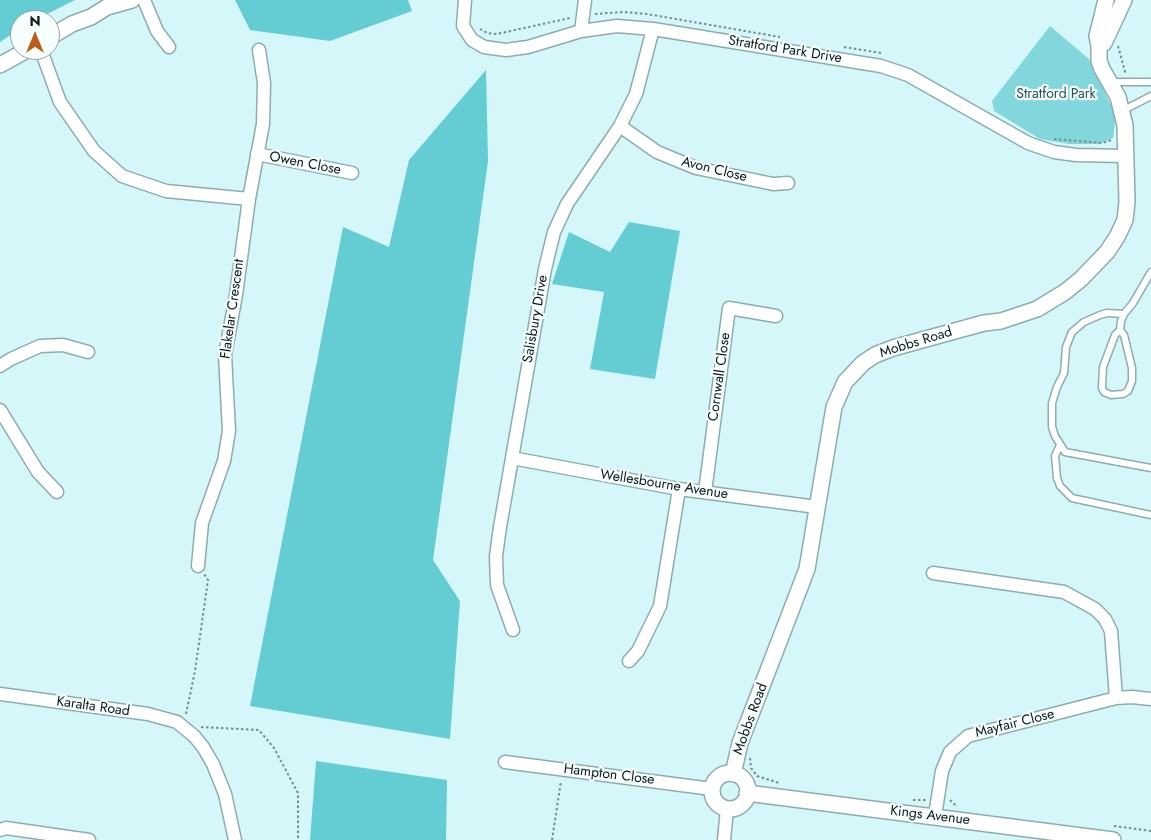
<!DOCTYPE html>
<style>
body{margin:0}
#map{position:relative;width:1151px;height:840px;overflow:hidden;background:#d6f7f9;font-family:Jost,sans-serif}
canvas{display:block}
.north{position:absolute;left:10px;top:10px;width:50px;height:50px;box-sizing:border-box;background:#f8ffff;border:1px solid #99a2a3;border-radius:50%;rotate:0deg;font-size:14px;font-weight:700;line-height:20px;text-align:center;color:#0b1718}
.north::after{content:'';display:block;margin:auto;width:18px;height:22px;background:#bc5d17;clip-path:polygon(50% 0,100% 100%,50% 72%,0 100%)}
</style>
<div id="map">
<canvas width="1151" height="840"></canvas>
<div class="north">N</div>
</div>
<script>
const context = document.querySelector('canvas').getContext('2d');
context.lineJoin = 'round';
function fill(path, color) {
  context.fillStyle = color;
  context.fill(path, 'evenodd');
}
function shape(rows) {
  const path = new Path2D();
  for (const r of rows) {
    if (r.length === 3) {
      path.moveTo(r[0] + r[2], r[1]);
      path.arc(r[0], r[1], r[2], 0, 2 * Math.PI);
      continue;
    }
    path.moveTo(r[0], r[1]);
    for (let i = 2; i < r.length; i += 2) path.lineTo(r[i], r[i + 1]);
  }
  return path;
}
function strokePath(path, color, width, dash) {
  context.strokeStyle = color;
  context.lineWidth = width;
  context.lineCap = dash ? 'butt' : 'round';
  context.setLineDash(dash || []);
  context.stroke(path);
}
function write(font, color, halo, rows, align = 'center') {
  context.font = font + ' Jost,sans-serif';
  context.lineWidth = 4.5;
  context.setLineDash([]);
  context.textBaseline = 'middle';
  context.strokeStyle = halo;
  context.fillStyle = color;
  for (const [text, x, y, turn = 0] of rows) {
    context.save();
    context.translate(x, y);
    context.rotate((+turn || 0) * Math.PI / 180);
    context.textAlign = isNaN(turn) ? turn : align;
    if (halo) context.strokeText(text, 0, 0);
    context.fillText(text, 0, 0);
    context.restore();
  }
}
fill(shape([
 [1050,26,1089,59,1116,116,1113,138,1099,144,1069,144,1040,139,994,111,992,101]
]), '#82d7dc');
fill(shape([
 [0,0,75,0,35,20,20,20,20,29,0,42],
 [235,0,408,0,412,11,330,41,250,30],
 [486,70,488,161,433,560,460,601,450,739,250,706,343,227,389,247,409,160],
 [629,222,680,231,655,379,590,369,604,292,552,284,569,232,610,252],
 [316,761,447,780,446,840,310,840]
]), '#63cdd3');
const service = shape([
 [1111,82,1151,82],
 [1122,111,1151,96],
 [1124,314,1107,313,1100,315,1084,322,1072,332,1066,347,1064,373,1057,387,1052,403,1052,427,1055,436,1065,452,1151,468],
 [1120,330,1115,335,1103,367,1102,388,1104,392,1111,395,1123,394,1128,391,1132,381,1132,368,1124,335,1120,330,1121,321,1124,314,1133,303,1151,272],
 [1060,445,1055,456,1057,478,1060,486,1072,498,1151,515]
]);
const minor = shape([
 [144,0,157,31,169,47],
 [465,0,463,26,472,40,484,47,506,50,528,47,581,31,617,26,653,29,881,66,908,75,1028,143,1054,152,1076,155,1125,156],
 [581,31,585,0],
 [41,50,60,102,94,151,122,176,166,191,249,199],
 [620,126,657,152,696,168,773,184,788,183],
 [257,154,352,173],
 [0,366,11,359,40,346,63,345,88,352],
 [0,410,38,472,57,492],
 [512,458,679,489,817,507],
 [705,492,729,308,776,316],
 [198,566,202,523,224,461,229,431,225,355,236,295,249,199,263,124,264,83,259,50],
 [933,573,1064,592,1095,609,1105,619,1111,631,1116,698],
 [513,630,497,585,496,556,500,527,545,269,554,232,567,204,620,126,636,94,653,29],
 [629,661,638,651,660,606,679,489],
 [0,694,148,714,177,722,194,736,203,747,213,764,225,794,235,840],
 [505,762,712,789],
 [935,816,942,771,950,752,968,736,1116,698,1132,697,1151,699],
 [0,830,6,828,89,840],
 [724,840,727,809]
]);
const tertiary = shape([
 [50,37,72,24,91,17,107,7,132,0],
 [1099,46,1104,43,1124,0],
 [0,65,27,50],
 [730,791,18],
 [733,774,740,743,807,569,834,407,845,382,863,363,875,355,893,348,984,323,1001,321,1037,309,1065,292,1081,279,1107,252,1117,237,1125,220,1127,202,1125,125,1118,97,1102,69,1099,61,1099,46,1097,36,1106,0],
 [747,793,1113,840]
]);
strokePath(service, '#8dacae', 9);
strokePath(minor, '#8dacae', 15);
strokePath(tertiary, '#8dacae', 18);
strokePath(shape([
 [595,14,623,12,647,14,780,37],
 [480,29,487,33,497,34,570,18],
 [1118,46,1126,75],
 [844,47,881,53],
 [1054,139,1102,143,1112,140],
 [186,714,195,671,208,580,204,574],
 [201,727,259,730,274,748,298,793,298,840],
 [750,758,751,768,757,776,779,783],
 [913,800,926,800],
 [950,800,954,804,958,806],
 [1114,826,1151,831],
 [552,840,561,781]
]), '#768d8f', 2, [2.5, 2.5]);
strokePath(service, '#fff', 6);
strokePath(minor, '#fff', 12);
strokePath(tertiary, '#fff', 15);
write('14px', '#0b1718', '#f8ffff', [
 ["Stratford Park Drive",785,50,9],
 ["Owen Close",305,164,11],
 ["Avon Close",714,170,14],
 ["Flakelar Crescent",233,309,-82],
 ["Salisbury Drive",536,319,-80],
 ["Mobbs Road",916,343,-17],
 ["Cornwall Close",720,377,-82],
 ["Wellesbourne Avenue",664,485,9],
 ["Karalta Road",93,707,8],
 ["Mobbs Road",751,719,-70],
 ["Mayfair Close",1015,724,-14],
 ["Hampton Close",609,775,7],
 ["Kings Avenue",930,816,7]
]);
write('14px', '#245355', '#f8ffff', [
 ["Stratford Park",1056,95]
]);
</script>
